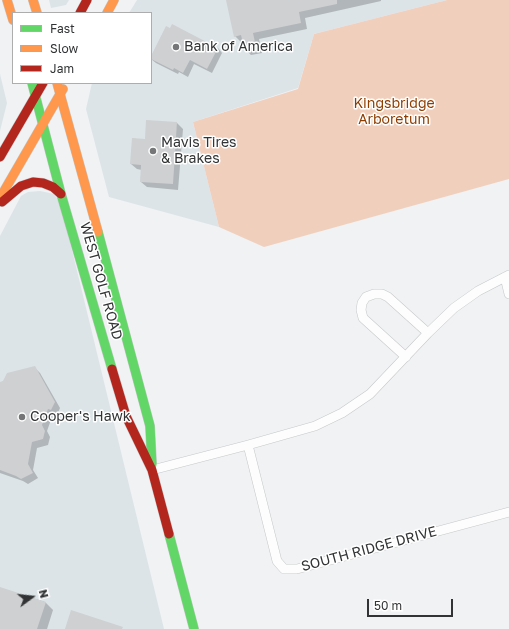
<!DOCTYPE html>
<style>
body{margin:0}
#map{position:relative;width:509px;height:629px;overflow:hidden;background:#f0f2f4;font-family:"Golos Text",sans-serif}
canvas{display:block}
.legend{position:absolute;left:12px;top:12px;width:140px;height:72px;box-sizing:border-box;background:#fff;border:1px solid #adadae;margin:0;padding:5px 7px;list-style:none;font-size:12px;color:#313334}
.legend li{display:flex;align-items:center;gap:8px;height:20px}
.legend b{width:20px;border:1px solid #adadae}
.north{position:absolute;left:12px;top:577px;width:40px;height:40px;-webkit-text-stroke:3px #fff;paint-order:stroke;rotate:75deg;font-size:11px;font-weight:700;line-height:16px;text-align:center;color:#313334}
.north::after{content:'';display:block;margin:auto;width:14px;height:18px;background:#313334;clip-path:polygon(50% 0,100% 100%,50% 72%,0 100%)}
.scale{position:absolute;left:367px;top:599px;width:86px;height:18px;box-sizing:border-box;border:2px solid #313334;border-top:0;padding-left:5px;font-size:12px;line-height:14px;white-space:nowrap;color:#313334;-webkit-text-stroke:3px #fff;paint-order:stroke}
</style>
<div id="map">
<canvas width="509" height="629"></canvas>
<ul class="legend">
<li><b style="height:5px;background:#63d668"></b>Fast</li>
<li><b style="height:5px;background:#ff974d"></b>Slow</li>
<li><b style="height:5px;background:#b3261e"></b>Jam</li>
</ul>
<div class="north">N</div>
<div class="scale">50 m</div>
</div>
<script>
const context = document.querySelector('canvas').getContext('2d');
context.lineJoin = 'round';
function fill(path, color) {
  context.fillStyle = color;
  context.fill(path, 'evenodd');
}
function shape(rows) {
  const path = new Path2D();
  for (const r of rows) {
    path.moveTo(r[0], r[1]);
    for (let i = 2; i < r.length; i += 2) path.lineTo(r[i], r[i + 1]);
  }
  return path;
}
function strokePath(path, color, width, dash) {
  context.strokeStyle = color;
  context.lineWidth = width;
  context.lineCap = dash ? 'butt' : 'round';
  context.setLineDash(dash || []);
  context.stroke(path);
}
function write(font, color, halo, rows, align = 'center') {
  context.font = font + ' "Golos Text",sans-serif';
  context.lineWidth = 3;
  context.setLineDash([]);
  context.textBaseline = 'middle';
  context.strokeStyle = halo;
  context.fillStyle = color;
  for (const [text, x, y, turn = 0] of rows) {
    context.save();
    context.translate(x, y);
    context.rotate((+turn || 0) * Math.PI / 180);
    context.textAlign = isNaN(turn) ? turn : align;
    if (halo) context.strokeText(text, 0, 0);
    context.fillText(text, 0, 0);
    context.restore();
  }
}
fill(shape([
 [49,0,69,0,66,5,51,8],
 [137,0,447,0,314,34,298,88,193,122,219,227,109,197,86,109,92,83,151,83,151,13,129,13],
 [0,74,7,103,0,131],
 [40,191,54,194,61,205,164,629,0,629,0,236,21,196,28,192]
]), '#dce4e8');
fill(shape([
 [447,0,509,0,509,179,264,247,219,227,193,122,298,89,314,34]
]), '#f1cfbd');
fill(shape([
 [227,0,381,0,381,1,305,18,307,29,259,39,262,53,251,55,245,49,243,42,241,42,235,36],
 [218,48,222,53,212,73,194,64,188,77,179,72,178,74,156,63,151,59],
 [147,121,177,123,183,129,178,190,147,187,141,182,142,170,137,169,131,164,146,140],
 [34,367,40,373,60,408,57,415,53,414,47,431,50,437,48,445,37,448,33,470,38,478,28,484,23,481,0,473,0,383],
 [0,588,45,602,53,610,47,629,0,629]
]), '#0003');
fill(shape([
 [226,0,337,0,337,4,299,12,301,23,253,33,256,47,244,49,241,35,234,37],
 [172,24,218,48,207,69,190,60,183,73,174,68,173,70,151,59,151,56,166,26,170,28],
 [146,120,177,122,173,184,140,182,141,165,130,164,132,138,145,139],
 [35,366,55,402,51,410,48,409,42,425,45,431,43,439,32,442,28,464,33,473,21,479,16,476,0,470,0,382,3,381,7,373],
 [0,587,46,602,37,629,0,629],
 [71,610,123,627,122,629,65,629]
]), '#ced0d1');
const street = shape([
 [505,277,509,294],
 [406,357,363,318,361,310,362,303,366,297,374,294,382,294,388,297,428,333],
 [248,445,277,561,284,569,297,569,509,512],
 [152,470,248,445,315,426,342,413,370,394,428,333,454,308,478,291,509,275]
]);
const fast = shape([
 [32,83,61,194,112,369],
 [98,232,150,426,152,465],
 [169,534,194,629]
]);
const slow = shape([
 [7,0,13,20],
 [33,0,37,13],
 [107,13,114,0],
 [57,83,98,232],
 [0,198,63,89]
]);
const jam = shape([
 [80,13,87,0],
 [0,157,43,83],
 [2,202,21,186,33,182,43,183,53,187,61,194],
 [112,369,126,416,152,470,169,534]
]);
strokePath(street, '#c6c8c9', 10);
strokePath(fast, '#c6c8c9', 10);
strokePath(slow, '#c6c8c9', 10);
strokePath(jam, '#c6c8c9', 10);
strokePath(street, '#fdfdfd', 9);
strokePath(fast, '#63d668', 9);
strokePath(slow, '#ff974d', 9);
strokePath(jam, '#b3261e', 9);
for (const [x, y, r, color] of [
 [176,47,4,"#747677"],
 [153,151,4,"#747677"],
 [22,417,4,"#747677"]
]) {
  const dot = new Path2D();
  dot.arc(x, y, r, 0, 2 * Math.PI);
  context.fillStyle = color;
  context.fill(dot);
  strokePath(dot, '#fff', 1.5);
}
write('14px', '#313334', '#fff', [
 ["Bank of America",184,47],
 ["Mavis Tires",161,143],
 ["& Brakes",161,159],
 ["Cooper's Hawk",30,417]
], 'left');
write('14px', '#8d3d00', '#fff', [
 ["Kingsbridge",394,104],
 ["Arboretum",394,120]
]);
write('14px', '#313334', '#fff', [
 ["WEST GOLF ROAD",101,281,74],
 ["SOUTH RIDGE DRIVE",369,549,-15]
]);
</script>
